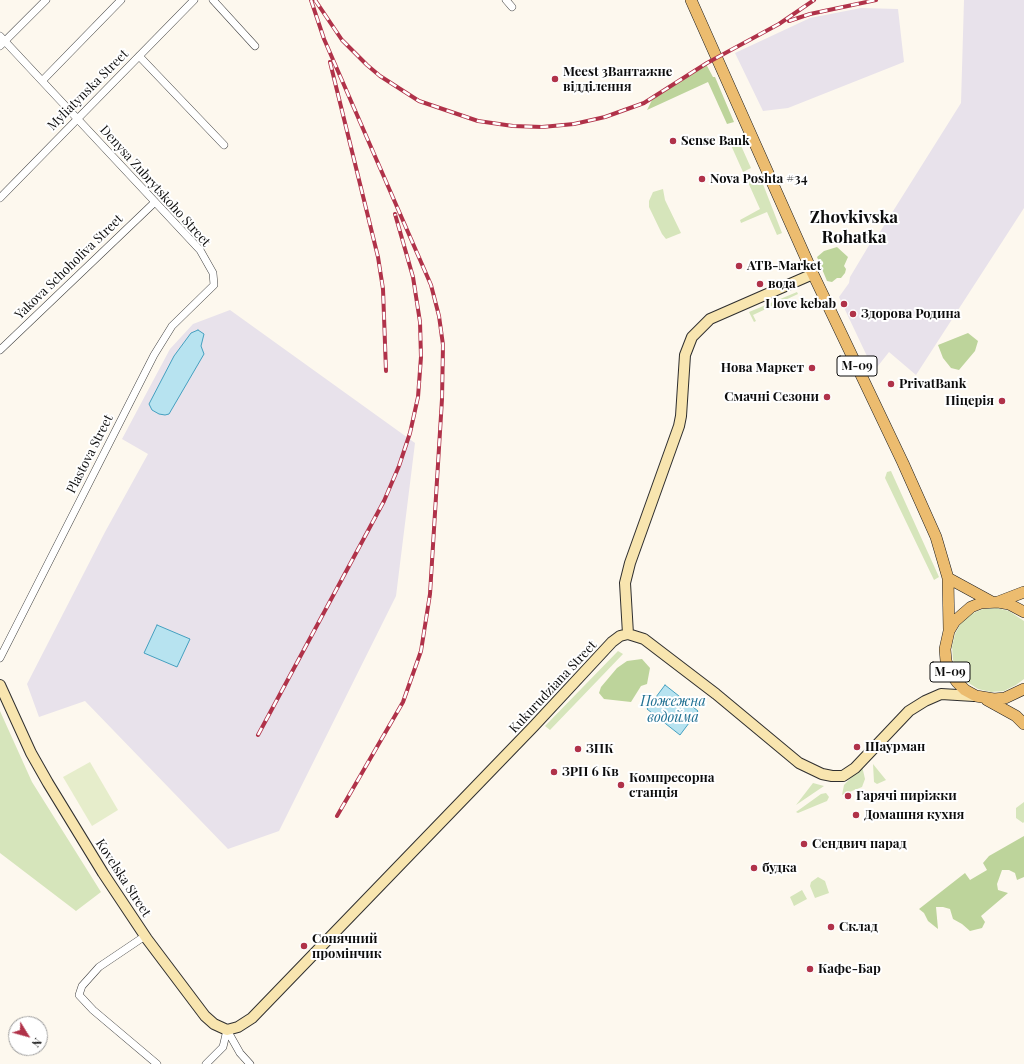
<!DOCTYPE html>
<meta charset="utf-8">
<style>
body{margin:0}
#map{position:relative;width:1024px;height:1064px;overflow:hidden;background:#fdf8ee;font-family:"Playfair Display",serif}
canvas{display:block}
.north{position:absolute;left:8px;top:1016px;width:40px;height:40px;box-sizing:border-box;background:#fff;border:1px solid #9e9e9e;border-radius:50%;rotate:127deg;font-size:11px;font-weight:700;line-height:16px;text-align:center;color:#0d0d0d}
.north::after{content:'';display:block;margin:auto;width:14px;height:18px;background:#b03249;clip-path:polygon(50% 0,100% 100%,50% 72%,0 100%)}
</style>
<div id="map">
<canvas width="1024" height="1064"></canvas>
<div class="north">N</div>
</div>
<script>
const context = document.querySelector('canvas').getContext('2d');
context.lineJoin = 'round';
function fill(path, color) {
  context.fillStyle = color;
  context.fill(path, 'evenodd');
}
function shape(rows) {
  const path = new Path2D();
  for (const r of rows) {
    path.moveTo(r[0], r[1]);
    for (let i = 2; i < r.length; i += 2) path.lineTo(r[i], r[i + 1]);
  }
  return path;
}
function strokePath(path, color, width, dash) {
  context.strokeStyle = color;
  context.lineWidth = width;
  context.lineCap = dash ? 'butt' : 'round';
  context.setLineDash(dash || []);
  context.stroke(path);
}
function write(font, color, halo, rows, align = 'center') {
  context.font = font + ' "Playfair Display",serif';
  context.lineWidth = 4;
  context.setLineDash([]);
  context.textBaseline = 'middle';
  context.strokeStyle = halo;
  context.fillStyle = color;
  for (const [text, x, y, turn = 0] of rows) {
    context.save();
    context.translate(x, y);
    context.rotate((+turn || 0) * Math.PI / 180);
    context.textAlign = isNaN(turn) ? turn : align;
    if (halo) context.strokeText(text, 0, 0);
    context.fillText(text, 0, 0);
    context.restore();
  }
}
fill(shape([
 [964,0,1024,0,1024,208,916,375,889,352,874,371,839,297,849,283,850,277,871,242,873,243,961,103],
 [861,8,898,9,904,62,788,108,763,111,735,53,810,18],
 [230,310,415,443,396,596,279,831,228,849,85,701,39,717,27,684,105,532,148,454,122,439,170,349,193,324]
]), '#e8e2eb');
fill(shape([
 [738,139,751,168,743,172,730,143],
 [759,174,782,233,777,235,767,212,741,223,740,220,760,209,747,180],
 [663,189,665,200,681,233,666,239,662,234,649,207,649,201,653,192],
 [797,292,798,294,753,315,756,321,754,322,749,312],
 [891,471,939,577,934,580,885,478,887,472],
 [997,608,1009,611,1024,621,1024,679,1016,685,1004,691,991,692,978,689,967,682,958,672,953,660,952,647,955,634,961,623,971,614,983,609],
 [618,651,623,654,550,730,545,726],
 [0,711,32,782,101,892,76,911,0,853],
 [873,764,886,780,877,784,874,782],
 [862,766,865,779,862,787,842,795,844,785],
 [813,783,824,786,796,805],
 [826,793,829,797,827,801,798,813,796,812,821,794],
 [1024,802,1024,822,1023,823,1016,818,1016,808],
 [818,877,825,881,829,893,815,898,810,886,811,882],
 [802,890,807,899,794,906,790,897]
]), '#d6e5bb');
fill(shape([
 [706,64,713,77,715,77,734,122,727,124,708,82,647,110,653,98],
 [837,247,848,257,844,266,846,269,845,273,841,278,837,278,832,282,827,281,817,257,824,251],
 [968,333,978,341,975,351,959,370,951,368,943,358,938,345],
 [642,659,650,668,647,684,641,686,631,702,604,699,599,693,601,687,617,668,627,661],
 [1024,836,1024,877,1017,880,1015,873,1009,870,1002,870,997,884,998,890,1008,893,981,916,985,922,982,928,970,931,962,924,953,919,950,909,943,907,936,907,938,929,928,921,924,913,919,909,965,873,970,880,987,870,983,863,989,856]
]), '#bdd49b');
fill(shape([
 [90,762,118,810,92,826,63,777]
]), '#e6edcb');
const water = shape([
 [198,330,204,334,201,346,204,354,169,414,165,415,159,414,152,410,149,404,174,356,191,333,198,330],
 [157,625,190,639,177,667,144,653,157,625],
 [665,685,698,711,680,735,647,709,665,685]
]);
fill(water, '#b7e3f0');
strokePath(water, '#45a0c0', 1);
const street = shape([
 [213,0,255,46],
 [506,0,512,7],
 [0,36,200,250,213,273,214,285,172,326,154,355,0,658],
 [0,46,46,0],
 [139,56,224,145],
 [42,81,121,0],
 [0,198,194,0],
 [0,350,155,202],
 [145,936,99,967,82,986,79,995,93,1010,157,1064],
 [227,1030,240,1053,250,1064],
 [206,1064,223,1047,227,1030]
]);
const secondary = shape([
 [628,634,625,583,630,563,679,426,681,416,685,355,692,337,710,319,813,274],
 [0,685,31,753,48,783,103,873,147,939,205,1016,214,1024,227,1030,238,1027,252,1018,534,726,612,642,620,636,628,634,644,639,716,694,799,763,822,774,832,776,843,776,855,768,909,711,925,701,941,694,974,696]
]);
const primary = shape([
 [691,0,813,274,903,463,936,537,948,578,949,631],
 [948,578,992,602],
 [998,602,1024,592],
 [1024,612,1009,604,998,602,981,603,971,607,955,621,949,631,945,649,946,661,950,672,957,682,965,690,976,696,994,699,1005,698,1024,689],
 [987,700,1016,716,1024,724]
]);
strokePath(street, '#404040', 8);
strokePath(secondary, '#2f2f2f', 12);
strokePath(primary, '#1e1e1e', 12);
strokePath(street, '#fff', 7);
strokePath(secondary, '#f8e5af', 10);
strokePath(primary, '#ecbc6f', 11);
const rail = shape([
 [311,0,324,39,431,285,439,316,443,345,442,399,430,594,421,651,403,702,337,816],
 [315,0,342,40,367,65,380,76,419,101,478,121,513,126,542,127,574,124,605,117,644,103,707,63,779,24,814,0],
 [789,21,810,14,876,0],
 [330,62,378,257,383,289,386,371],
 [258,735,384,501,399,466,410,433,418,397,421,357,420,322,413,277,395,214]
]);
strokePath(rail, '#b03249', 4);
strokePath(rail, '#fff', 2.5, [8]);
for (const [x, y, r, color] of [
 [555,79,4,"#b03249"],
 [673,141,4,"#b03249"],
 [702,179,4,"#b03249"],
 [739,266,4,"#b03249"],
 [760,284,4,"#b03249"],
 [844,304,4,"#b03249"],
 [853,314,4,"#b03249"],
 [812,368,4,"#b03249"],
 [891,384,4,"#b03249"],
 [827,397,4,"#b03249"],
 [1002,401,4,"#b03249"],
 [857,747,4,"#b03249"],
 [578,749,4,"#b03249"],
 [554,772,4,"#b03249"],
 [621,785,4,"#b03249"],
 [848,796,4,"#b03249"],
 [856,815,4,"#b03249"],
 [804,844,4,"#b03249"],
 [754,868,4,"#b03249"],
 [831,927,4,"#b03249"],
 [304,946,4,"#b03249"],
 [810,969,4,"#b03249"]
]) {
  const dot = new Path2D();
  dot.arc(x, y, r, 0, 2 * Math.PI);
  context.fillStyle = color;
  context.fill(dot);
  strokePath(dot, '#fff', 1.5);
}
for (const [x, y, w] of [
 [857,366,40],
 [950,672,40]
]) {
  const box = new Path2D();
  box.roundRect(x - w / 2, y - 10, w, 20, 3);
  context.fillStyle = '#fff';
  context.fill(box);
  strokePath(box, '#0d0d0d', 1);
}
write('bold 12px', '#0d0d0d', null, [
 ["М-09",857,366],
 ["М-09",950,672]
]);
write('bold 13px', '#0d0d0d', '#fff', [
 ["Meest 3Вантажне",563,72],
 ["відділення",563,87],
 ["Sense Bank",681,141],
 ["Nova Poshta #34",710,179],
 ["ATB-Market",747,266],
 ["вода",768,284],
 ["I love kebab",836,304,"right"],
 ["Здорова Родина",861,314],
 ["Нова Маркет",804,368,"right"],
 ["PrivatBank",899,384],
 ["Смачні Сезони",819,397,"right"],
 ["Піцерія",994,401,"right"],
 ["Шаурман",865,747],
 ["ЗПК",586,749],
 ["ЗРП 6 Кв",562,772],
 ["Компресорна",629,778],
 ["станція",629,793],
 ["Гарячі пиріжки",856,796],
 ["Домашня кухня",864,815],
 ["Сендвич парад",812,844],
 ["будка",762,868],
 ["Склад",839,927],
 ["Сонячний",312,939],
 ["промінчик",312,954],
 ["Кафе-Бар",818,969]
], 'left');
write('13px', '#0d0d0d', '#fff', [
 ["Myliatynska Street",88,90,-45],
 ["Denysa Zubrytskoho Street",155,186,48],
 ["Yakova Schoholiva Street",69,267,-44],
 ["Plastova Street",90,454,-63],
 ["Kukurudziana Street",553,687,-47],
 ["Kovelska Street",123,878,57]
]);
write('italic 14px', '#227193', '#fff', [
 ["Пожежна",673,702],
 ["водойма",673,718]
]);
write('bold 17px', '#0d0d0d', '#fff', [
 ["Zhovkivska",854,218],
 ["Rohatka",854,238]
]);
</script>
